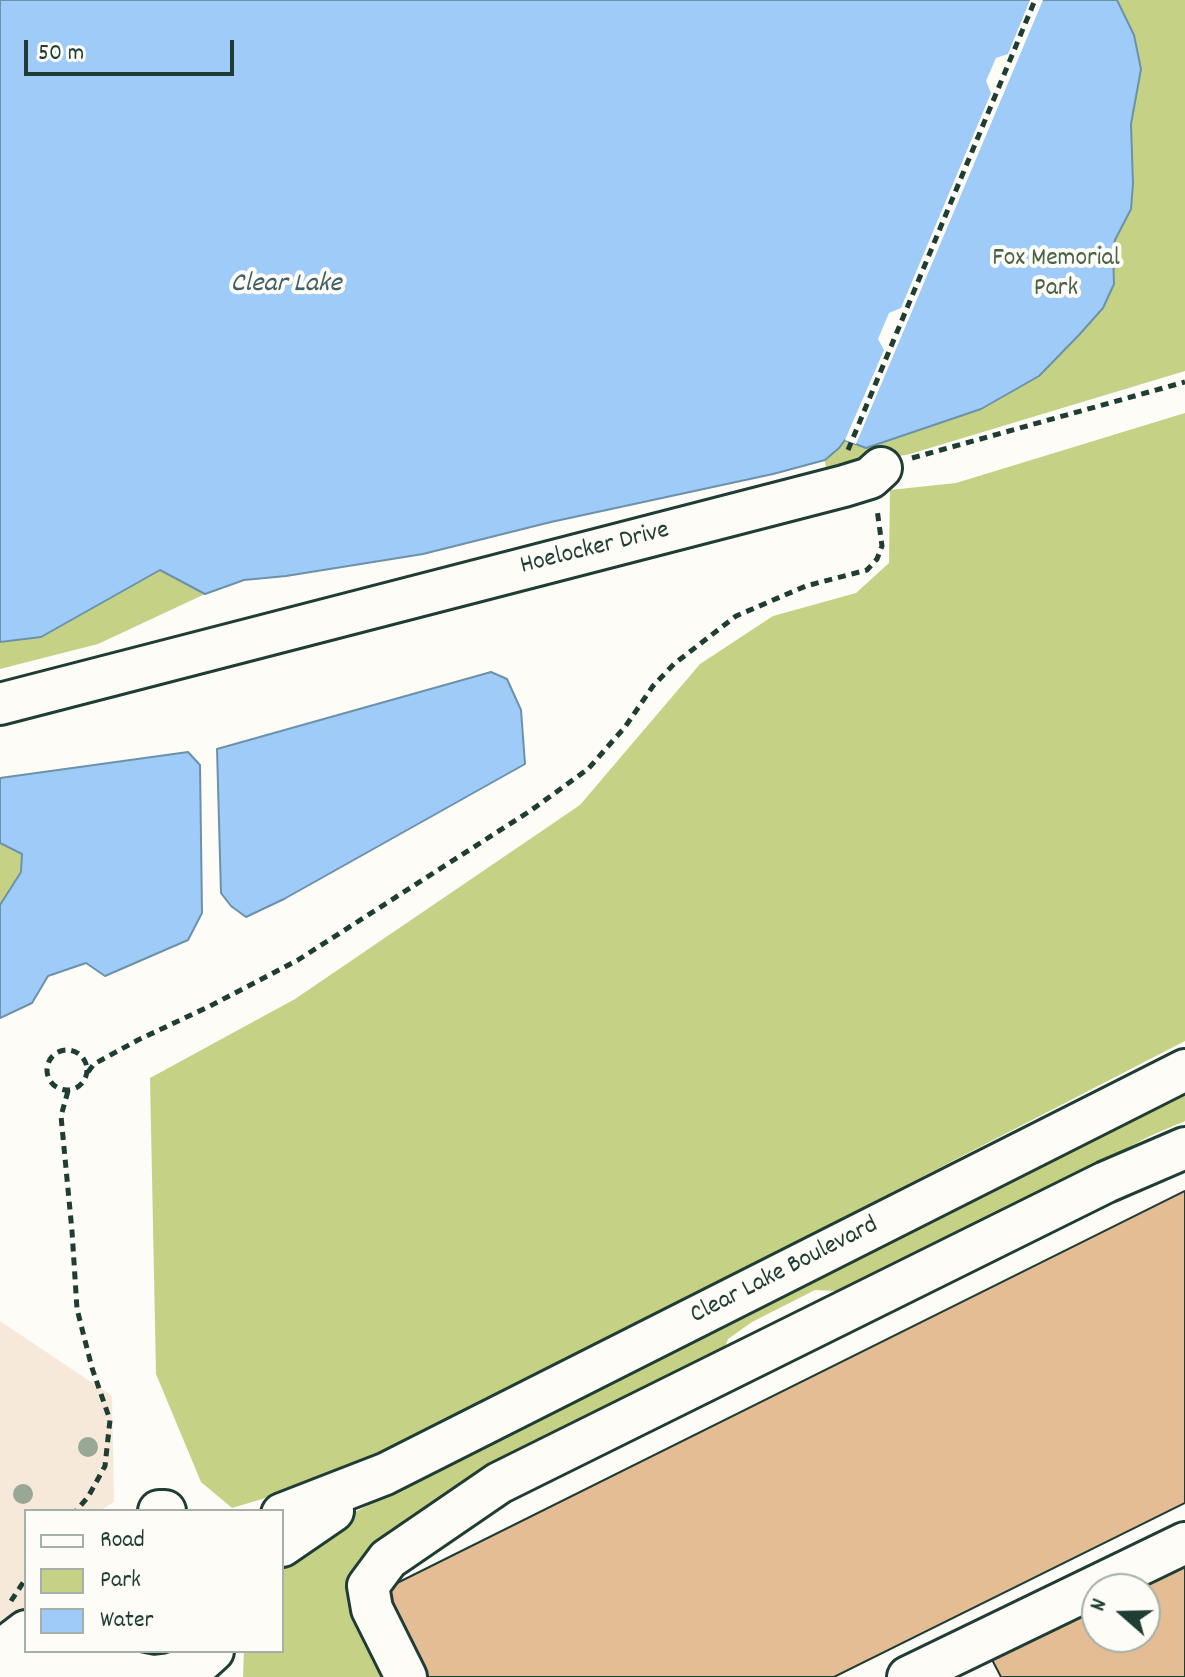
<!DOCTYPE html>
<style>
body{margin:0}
#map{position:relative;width:1185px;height:1677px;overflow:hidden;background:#fdfcf7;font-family:Dekko,sans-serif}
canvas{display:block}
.legend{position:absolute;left:24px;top:1509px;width:260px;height:144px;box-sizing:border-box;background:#fdfcf7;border:2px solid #a4b0a9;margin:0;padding:10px 14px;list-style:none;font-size:24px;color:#1f3d34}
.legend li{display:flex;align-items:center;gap:16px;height:40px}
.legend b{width:40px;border:2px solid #a4b0a9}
.north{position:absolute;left:1081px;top:1573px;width:80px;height:80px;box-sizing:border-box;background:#fdfcf7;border:2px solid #a4b0a9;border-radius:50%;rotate:290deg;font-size:22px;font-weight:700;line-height:32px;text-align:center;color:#1f3d34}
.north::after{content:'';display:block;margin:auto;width:28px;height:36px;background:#1f3d34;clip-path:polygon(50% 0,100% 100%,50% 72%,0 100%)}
.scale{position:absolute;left:24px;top:40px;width:210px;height:36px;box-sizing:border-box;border:4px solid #1f3d34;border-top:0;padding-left:10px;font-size:24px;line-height:28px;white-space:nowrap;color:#1f3d34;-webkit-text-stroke:6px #fdfcf7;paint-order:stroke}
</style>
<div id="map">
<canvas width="1185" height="1677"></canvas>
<ul class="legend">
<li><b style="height:10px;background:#fdfcf7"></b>Road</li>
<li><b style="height:22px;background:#c5d286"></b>Park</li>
<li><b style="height:22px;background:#9fcbf9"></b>Water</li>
</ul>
<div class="north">N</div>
<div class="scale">50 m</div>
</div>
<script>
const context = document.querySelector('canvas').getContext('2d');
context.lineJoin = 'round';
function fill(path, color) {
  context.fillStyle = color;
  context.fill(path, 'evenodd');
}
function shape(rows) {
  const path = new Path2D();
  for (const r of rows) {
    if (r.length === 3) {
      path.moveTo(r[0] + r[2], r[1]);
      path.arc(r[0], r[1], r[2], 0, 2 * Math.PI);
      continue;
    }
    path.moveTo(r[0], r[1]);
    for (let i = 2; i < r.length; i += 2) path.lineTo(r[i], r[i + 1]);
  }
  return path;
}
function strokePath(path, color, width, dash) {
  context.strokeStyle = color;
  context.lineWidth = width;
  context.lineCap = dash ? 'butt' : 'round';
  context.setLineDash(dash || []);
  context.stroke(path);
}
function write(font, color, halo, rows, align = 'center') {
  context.font = font + ' Dekko,sans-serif';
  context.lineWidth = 8;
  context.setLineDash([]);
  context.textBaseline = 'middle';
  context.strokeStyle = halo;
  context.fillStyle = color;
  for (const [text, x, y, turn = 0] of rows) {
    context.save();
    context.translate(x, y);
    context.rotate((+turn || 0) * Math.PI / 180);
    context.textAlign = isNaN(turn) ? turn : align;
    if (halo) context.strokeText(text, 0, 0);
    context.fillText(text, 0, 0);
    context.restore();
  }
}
fill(shape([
 [0,1321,112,1396,114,1502,99,1511,26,1511,26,1614,0,1637]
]), '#f6e9da');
fill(shape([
 [1030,0,1185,0,1185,371,910,454,826,470,825,460,839,448],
 [1185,413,1185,1041,552,1368,312,1484,232,1508,201,1482,156,1374,150,1078,295,999,580,805,700,664,773,616,856,593,889,563,890,490,956,483],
 [160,569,205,594,98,644,0,669,0,642,41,637],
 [0,843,22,853,21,872,0,905],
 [1185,1090,1185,1121,1150,1136,1002,1214,889,1268,835,1291,815,1290,752,1322,728,1339,722,1355,535,1447,398,1526,360,1559,352,1591,392,1677,243,1677,244,1651,282,1651,282,1560,349,1515]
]), '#c5d286');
const water = shape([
 [0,0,1117,0,1134,35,1141,69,1131,124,1133,184,1131,209,1115,240,1113,253,1114,284,1103,308,1079,335,1039,376,981,409,866,448,845,440,839,448,825,460,773,474,551,522,423,554,286,576,244,580,205,594,160,570,41,637,0,642,0,0],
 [491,672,507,679,521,710,525,764,284,899,246,917,231,906,221,893,217,749,491,672],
 [188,752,200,765,202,913,188,940,105,976,86,963,48,976,32,1003,0,1018,0,905,21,872,22,854,0,843,0,778,188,752]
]);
fill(water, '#9fcbf9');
strokePath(water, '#6c92aa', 2);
fill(shape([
 [1030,0,1043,0,856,444,845,440,884,350,878,339,889,313,901,308,991,93,986,81,996,58,1008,54]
]), '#fdfcf7');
const building = shape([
 [1185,1191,1185,1503,834,1677,419,1677,377,1593,1185,1191],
 [1185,1555,1185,1677,1001,1677,987,1650,1097,1597,1097,1637,1145,1637,1145,1589,1114,1589,1185,1555]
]);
fill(building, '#e5bd95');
strokePath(building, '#1f3d34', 2);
const minor = shape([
 [0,704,844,486,870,478,881,468],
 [159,1511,165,1511],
 [282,1514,385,1474,1185,1070],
 [282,1546,333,1511],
 [0,1651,26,1631],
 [97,1651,105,1659,128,1671,153,1676,170,1674,187,1669,203,1660,213,1651],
 [14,1677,59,1660,105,1659],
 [406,1677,372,1609,368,1586,388,1559,499,1483,1106,1182,1185,1148],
 [908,1677,1185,1543]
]);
strokePath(minor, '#1f3d34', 46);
strokePath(shape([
 [848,450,1035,0],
 [912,458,1185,382],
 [67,1070,20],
 [88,1072,94,1064,138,1040,210,1006,298,960,530,811,588,769,625,727,653,686,674,664,736,616,806,586,867,570,877,559,882,546,877,509],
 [68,1091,61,1116,72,1231,77,1309,92,1368,110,1420,105,1466,88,1497,76,1511],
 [11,1601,26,1578]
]), '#1f3d34', 5, [8, 6]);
strokePath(minor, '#fdfcf7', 40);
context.fillStyle = '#99a797';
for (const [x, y] of [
 [88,1447],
 [23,1494]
]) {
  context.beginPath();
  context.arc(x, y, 10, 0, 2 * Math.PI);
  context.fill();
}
write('26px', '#486248', '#fdfcf7', [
 ["Fox Memorial",1056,260],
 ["Park",1056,290]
]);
write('26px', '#1f3d34', '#fdfcf7', [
 ["Hoelocker Drive",595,550,-14],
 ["Clear Lake Boulevard",785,1272,-27]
]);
write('italic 28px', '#3f6065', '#fdfcf7', [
 ["Clear Lake",286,286]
]);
</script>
